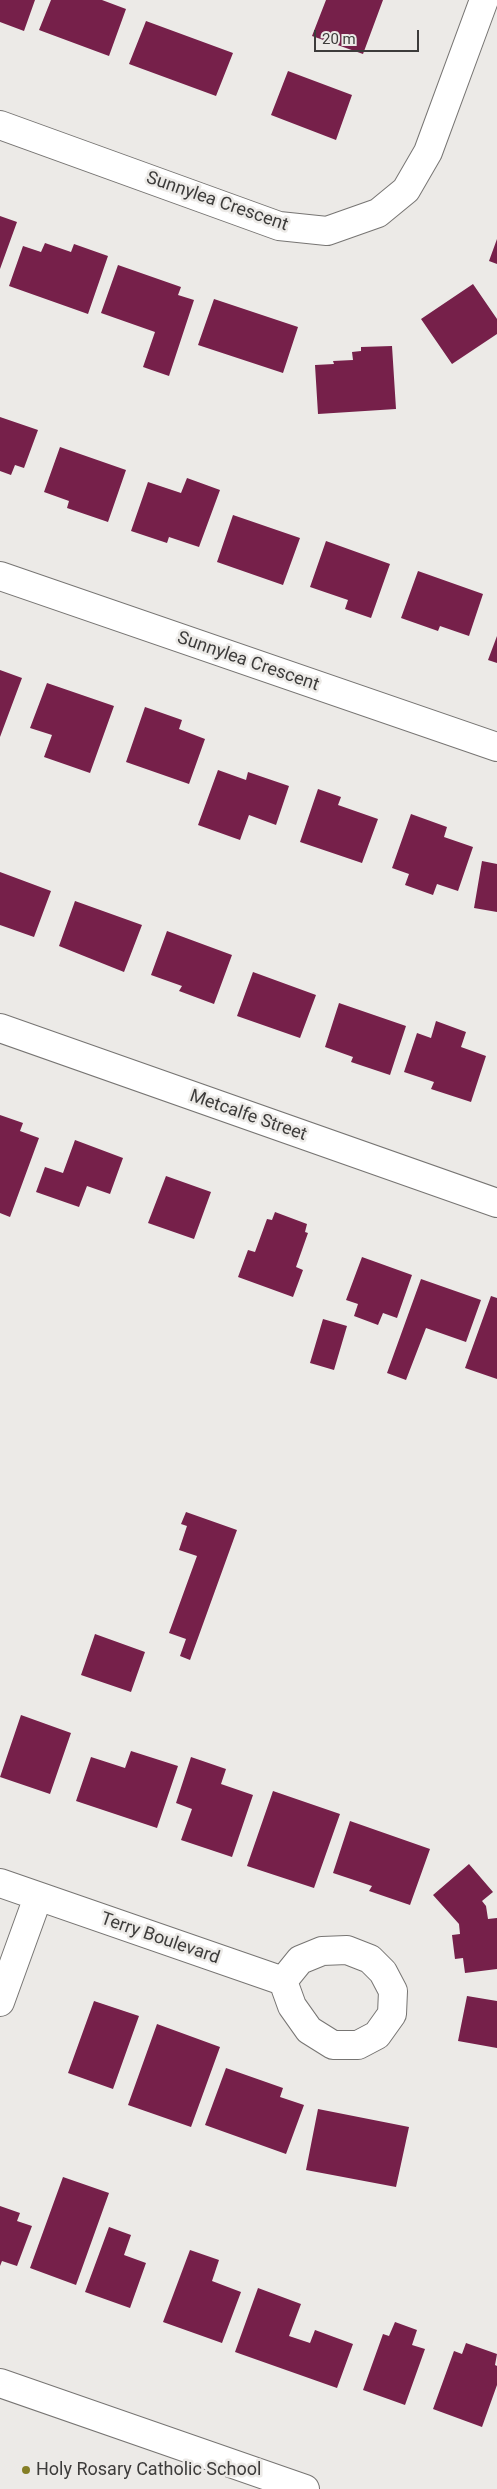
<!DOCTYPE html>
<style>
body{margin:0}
#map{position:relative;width:497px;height:2489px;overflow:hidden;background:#eceae7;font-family:Roboto,sans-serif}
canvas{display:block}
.scale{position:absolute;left:314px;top:30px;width:105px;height:22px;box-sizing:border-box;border:2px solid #3d3c3b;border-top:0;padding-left:6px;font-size:15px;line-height:18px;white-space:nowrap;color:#3d3c3b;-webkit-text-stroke:4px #eceae7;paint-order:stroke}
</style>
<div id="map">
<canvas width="497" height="2489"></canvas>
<div class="scale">20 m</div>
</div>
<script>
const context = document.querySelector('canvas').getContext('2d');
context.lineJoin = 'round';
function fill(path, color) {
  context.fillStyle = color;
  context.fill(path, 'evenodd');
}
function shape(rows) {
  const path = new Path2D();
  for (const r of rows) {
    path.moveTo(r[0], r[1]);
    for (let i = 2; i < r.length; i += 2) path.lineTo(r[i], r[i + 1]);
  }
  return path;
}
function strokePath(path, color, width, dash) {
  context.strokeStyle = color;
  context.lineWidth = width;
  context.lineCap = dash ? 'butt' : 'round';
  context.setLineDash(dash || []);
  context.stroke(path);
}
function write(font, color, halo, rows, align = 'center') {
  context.font = font + ' Roboto,sans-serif';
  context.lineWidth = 5;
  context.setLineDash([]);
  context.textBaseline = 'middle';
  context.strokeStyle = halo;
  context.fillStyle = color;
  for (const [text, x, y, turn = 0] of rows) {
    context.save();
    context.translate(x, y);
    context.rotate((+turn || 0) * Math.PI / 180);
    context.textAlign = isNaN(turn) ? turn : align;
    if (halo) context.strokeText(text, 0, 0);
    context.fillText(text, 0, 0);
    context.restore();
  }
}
fill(shape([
 [0,0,35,0,24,31,0,22],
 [51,0,102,0,126,9,109,56,39,30],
 [326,0,383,0,363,54,312,36],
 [146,21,233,53,216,96,129,64],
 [288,71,352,95,336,140,271,115],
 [0,216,17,222,0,269],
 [497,239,497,264,489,261],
 [45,243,71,252,74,244,108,256,88,314,9,286,23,246,41,252],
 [118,265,181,287,178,295,194,300,169,376,143,367,155,332,101,313],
 [473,284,497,319,497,334,452,364,421,319],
 [214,299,298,327,283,373,198,345],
 [392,346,396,409,318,414,315,365,334,364,333,361,353,360,352,352,361,351,361,347],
 [0,417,38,430,24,468,15,465,11,475,0,471],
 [60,447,126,470,108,522,67,508,69,501,44,492],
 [187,478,220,490,199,547,169,537,167,543,131,531,148,482,181,493],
 [233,515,300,538,283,585,217,562],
 [326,541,390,564,371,618,345,609,348,600,310,587],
 [418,571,483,594,469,636,440,626,438,631,401,618],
 [497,636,497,663,488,660],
 [0,670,22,678,0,737],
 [47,683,114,706,90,773,44,757,52,735,30,728],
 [145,707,182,720,179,729,205,739,189,784,126,762],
 [218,770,246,780,248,772,289,786,276,825,249,815,240,840,198,825],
 [318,789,341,797,338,805,378,819,362,863,300,842],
 [411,814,447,827,444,837,473,847,458,891,437,884,433,895,405,885,409,874,392,868],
 [482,861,497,864,497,912,474,908],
 [0,872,51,891,34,937,0,925],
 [75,901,142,925,124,972,59,946],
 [167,931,232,955,214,1004,179,991,182,986,151,975],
 [253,972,316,995,300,1038,237,1016],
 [339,1003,406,1026,390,1075,351,1062,353,1057,325,1047],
 [436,1021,466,1032,461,1047,486,1056,471,1102,431,1089,434,1082,404,1072,417,1033,431,1038],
 [0,1115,23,1123,20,1131,39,1138,10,1217,0,1213],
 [75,1140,123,1158,110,1194,87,1186,79,1207,36,1192,45,1167,63,1173],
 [166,1176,211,1192,194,1239,148,1223],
 [275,1212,307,1224,305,1232,308,1233,296,1267,303,1270,293,1297,238,1277,248,1250,255,1252,267,1219,272,1220],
 [362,1257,412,1275,397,1318,383,1313,378,1325,354,1316,358,1304,346,1300],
 [421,1279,481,1300,466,1342,426,1328,406,1380,387,1373],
 [491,1296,497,1298,497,1379,465,1368],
 [323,1319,347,1326,334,1370,310,1363],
 [186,1512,237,1530,190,1660,180,1656,186,1639,169,1633,197,1556,179,1550,187,1526,181,1524],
 [95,1634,145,1652,131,1692,81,1675],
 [21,1715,71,1733,50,1794,0,1777],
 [131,1751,178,1766,157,1828,76,1801,91,1757,125,1768],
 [191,1757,226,1769,221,1784,253,1795,232,1857,181,1840,192,1809,176,1803],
 [273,1791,340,1814,314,1888,247,1866],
 [350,1821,430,1849,410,1905,369,1891,372,1886,333,1873],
 [469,1864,493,1892,482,1901,486,1906,488,1919,497,1918,497,1969,465,1973,463,1958,455,1959,452,1935,460,1934,459,1924,433,1895],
 [467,1996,497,2001,497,2048,458,2041],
 [94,2001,139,2016,113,2089,68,2073],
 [157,2024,220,2047,191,2127,128,2105],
 [226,2068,283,2088,280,2097,304,2105,286,2154,205,2125],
 [318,2109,409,2127,396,2187,306,2170],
 [63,2177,109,2193,76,2285,30,2268],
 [0,2206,20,2213,17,2221,32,2226,17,2266,2,2261,0,2266],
 [109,2227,131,2235,124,2255,146,2263,130,2308,85,2292],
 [190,2250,219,2260,212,2281,241,2292,222,2343,163,2322],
 [258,2288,301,2304,289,2336,310,2343,315,2330,353,2344,337,2388,235,2352],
 [395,2322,417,2330,412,2345,425,2349,405,2405,363,2390,383,2334,389,2336],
 [466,2343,497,2354,495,2365,497,2366,497,2385,482,2427,433,2409,454,2351,462,2354]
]), '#76204a');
const minor = shape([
 [0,125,279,226,327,231,378,213,406,190,428,152,484,0],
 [0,576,497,747],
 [0,1028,497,1203],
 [0,1883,283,1981,292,2006,309,2030,333,2045,358,2045,377,2035,392,2014,393,1991,383,1972,370,1959,347,1950,322,1951,300,1960,283,1981],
 [0,2002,38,1897]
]);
const major = shape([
 [0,2383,305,2489]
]);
strokePath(minor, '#777573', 30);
strokePath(major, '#777573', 30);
strokePath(minor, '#fff', 28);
strokePath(major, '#fff', 28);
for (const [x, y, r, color] of [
 [26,2470,5,"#857f26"]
]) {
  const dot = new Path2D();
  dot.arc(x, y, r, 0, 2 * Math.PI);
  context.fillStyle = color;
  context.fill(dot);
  strokePath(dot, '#eceae7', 2);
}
write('18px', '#3d3c3b', '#eceae7', [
 ["Sunnylea Crescent",217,202,19],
 ["Sunnylea Crescent",248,662,19],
 ["Metcalfe Street",248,1116,19],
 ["Terry Boulevard",160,1939,19]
]);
write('18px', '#3d3c3b', '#eceae7', [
 ["Holy Rosary Catholic School",36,2470]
], 'left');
</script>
